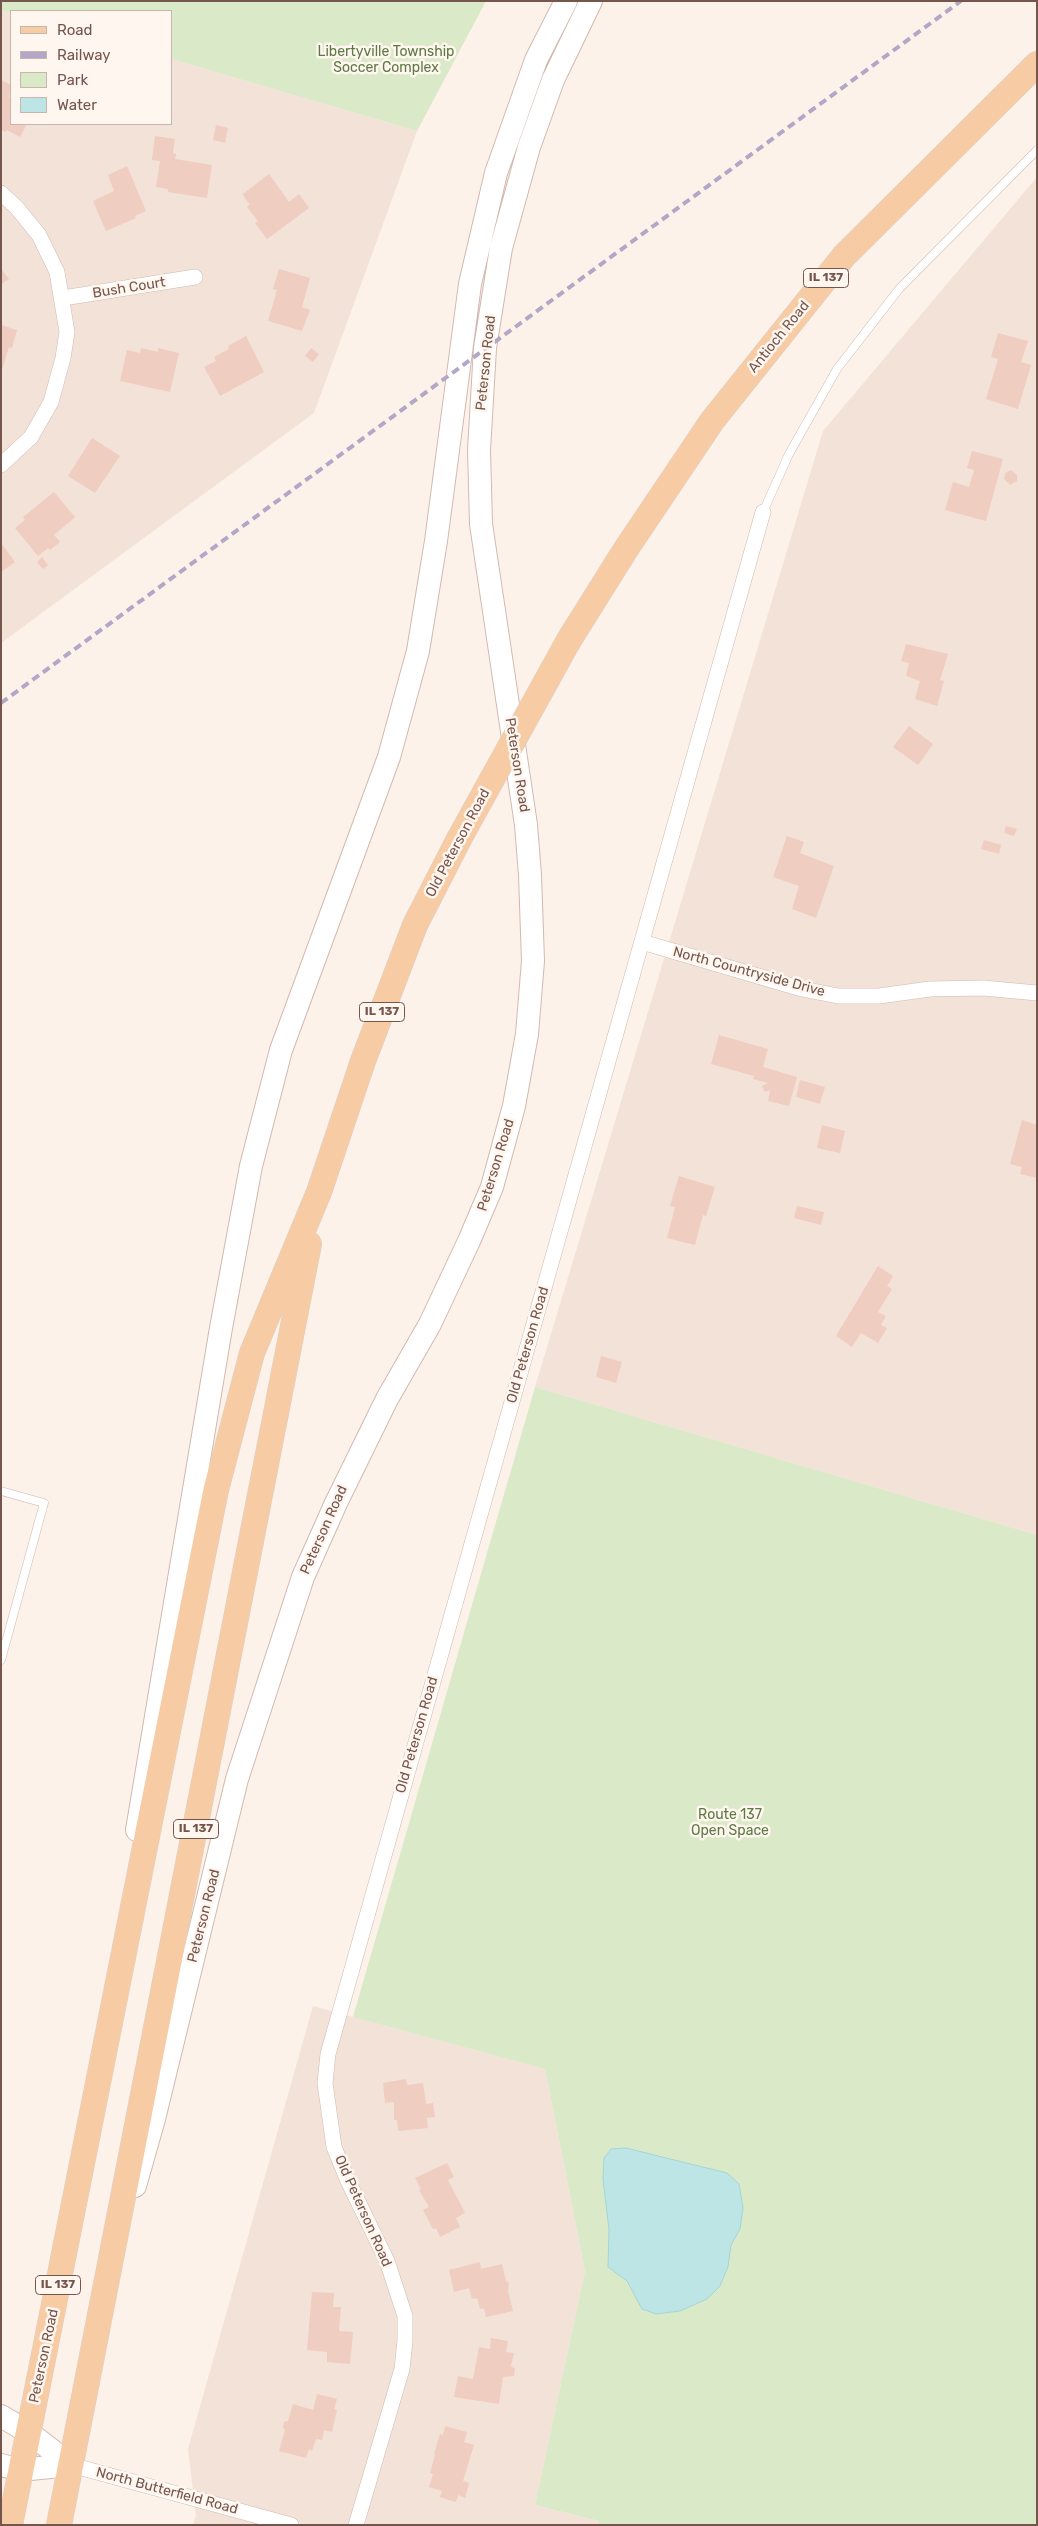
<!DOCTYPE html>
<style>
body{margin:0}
#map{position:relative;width:1038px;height:2526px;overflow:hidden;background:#fcf2e9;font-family:Rubik,sans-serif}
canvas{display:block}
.frame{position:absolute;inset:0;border:2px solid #75564d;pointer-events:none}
.legend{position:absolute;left:10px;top:10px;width:162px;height:115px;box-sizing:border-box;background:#fef6ef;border:1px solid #c7b6ae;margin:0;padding:6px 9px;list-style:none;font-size:15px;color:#75564d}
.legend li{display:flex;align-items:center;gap:10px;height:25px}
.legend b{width:25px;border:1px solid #c7b6ae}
</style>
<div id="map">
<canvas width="1038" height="2526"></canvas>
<div class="frame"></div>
<ul class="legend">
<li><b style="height:6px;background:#f7cca4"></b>Road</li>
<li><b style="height:6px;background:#b3a6c6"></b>Railway</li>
<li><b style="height:14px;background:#dae9c7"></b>Park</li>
<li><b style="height:14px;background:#bde5e5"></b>Water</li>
</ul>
</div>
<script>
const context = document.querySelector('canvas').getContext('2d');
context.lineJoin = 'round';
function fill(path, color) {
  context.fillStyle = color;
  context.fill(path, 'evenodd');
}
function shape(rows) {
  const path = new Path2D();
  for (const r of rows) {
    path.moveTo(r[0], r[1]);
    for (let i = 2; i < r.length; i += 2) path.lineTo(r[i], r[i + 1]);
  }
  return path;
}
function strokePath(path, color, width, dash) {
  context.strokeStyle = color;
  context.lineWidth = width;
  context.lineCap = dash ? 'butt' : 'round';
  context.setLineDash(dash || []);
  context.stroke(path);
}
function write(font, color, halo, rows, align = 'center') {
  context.font = font + ' Rubik,sans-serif';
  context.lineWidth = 5;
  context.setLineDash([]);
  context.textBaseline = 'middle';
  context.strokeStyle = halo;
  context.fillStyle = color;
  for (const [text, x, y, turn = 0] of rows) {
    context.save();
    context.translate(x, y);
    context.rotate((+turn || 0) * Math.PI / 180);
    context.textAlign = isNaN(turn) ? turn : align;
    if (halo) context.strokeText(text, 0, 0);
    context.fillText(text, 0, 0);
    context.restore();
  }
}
fill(shape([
 [1,10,11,13,11,124,171,124,171,59,417,131,314,413,1,643],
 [1037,177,1037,1535,535,1387,823,431],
 [313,2006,545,2069,585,2271,535,2505,599,2521,598,2525,193,2525,196,2515,188,2449]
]), '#f3e2d7');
fill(shape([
 [1,1,486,1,417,131,171,59,171,11,11,13,1,10],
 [535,1387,1037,1535,1037,2525,598,2525,599,2521,535,2505,585,2271,545,2069,353,2017]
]), '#dae9c7');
const water = shape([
 [626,2148,727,2173,739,2184,743,2208,740,2229,731,2245,728,2267,720,2286,707,2299,680,2311,656,2314,642,2309,627,2281,608,2267,609,2230,603,2179,604,2158,611,2149,626,2148]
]);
fill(water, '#bde5e5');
strokePath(water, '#a4d6d7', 1);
fill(shape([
 [1,80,11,85,9,97,11,98,11,124,27,124,20,137,7,130,6,132,1,130],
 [216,125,228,128,225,143,213,140],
 [155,136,175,139,173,153,176,154,175,159,212,165,207,198,168,192,168,189,156,187,160,161,152,160],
 [127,166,146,211,135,216,136,218,106,231,93,201,114,191,108,175],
 [269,174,289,202,299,194,309,208,267,239,255,223,258,221,247,207,250,204,245,199,243,194],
 [1,269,9,279,1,284],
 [279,269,310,278,302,307,310,310,302,331,268,321,277,290,273,289],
 [1,325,17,330,12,348,9,347,2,370],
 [998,333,1028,341,1021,362,1031,365,1018,409,986,399,998,359,991,357],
 [246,336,264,372,220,396,204,367,216,361,214,357,229,349,228,346],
 [141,348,158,352,158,348,179,353,170,392,120,381,127,350,140,353],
 [311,348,319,354,313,362,305,356],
 [92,438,120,456,95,493,68,476],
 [972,451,1003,459,986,521,945,510,953,482,969,487,974,470,967,468],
 [1011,470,1017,475,1017,481,1010,485,1004,479,1005,473],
 [54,492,75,517,54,535,60,542,50,550,48,548,38,556,15,528,25,520,23,517],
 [1,543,15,562,1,572],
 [42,557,48,565,43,569,37,562],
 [906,644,948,654,940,680,944,681,937,706,915,699,920,681,906,676,909,663,901,661],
 [909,726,933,744,918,765,893,747],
 [1006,826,1017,829,1014,836,1004,833],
 [787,836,804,842,800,853,834,866,816,918,792,909,799,886,773,877],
 [984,840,1001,845,999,854,981,849],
 [719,1035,768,1049,763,1067,797,1077,789,1106,768,1101,770,1090,765,1092,762,1086,768,1083,753,1079,754,1076,711,1064],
 [800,1080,825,1087,820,1104,796,1097],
 [1022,1120,1037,1125,1037,1178,1020,1174,1022,1167,1010,1164],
 [822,1125,845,1131,840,1153,817,1148],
 [679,1176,715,1187,706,1216,703,1215,695,1245,667,1238,675,1207,670,1206],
 [797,1206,824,1212,821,1225,794,1218],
 [878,1266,893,1276,887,1286,892,1289,878,1312,886,1316,881,1325,887,1328,878,1343,861,1333,852,1347,836,1336],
 [601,1356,622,1362,616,1383,596,1377],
 [406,2079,407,2085,423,2083,426,2104,433,2103,435,2117,427,2118,428,2128,398,2131,397,2120,394,2120,394,2102,385,2103,383,2083],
 [447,2163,454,2177,448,2180,465,2213,456,2218,460,2227,440,2237,436,2228,433,2229,423,2210,429,2207,419,2190,421,2189,415,2178],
 [480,2262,481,2269,502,2264,506,2281,509,2283,508,2291,513,2311,486,2317,484,2308,480,2309,477,2298,472,2299,469,2288,454,2292,449,2270],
 [312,2292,334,2293,333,2307,341,2307,339,2331,353,2332,350,2364,327,2362,327,2352,307,2350],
 [491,2338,508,2341,506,2352,514,2353,511,2366,515,2369,514,2376,503,2377,499,2404,454,2397,458,2376,473,2379,479,2347,490,2349],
 [317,2394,337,2399,334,2409,337,2410,332,2432,324,2430,322,2440,316,2439,312,2451,309,2449,306,2458,279,2451,285,2430,283,2427,284,2422,288,2421,293,2404,313,2410],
 [445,2426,467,2432,464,2442,474,2445,463,2481,469,2483,465,2498,458,2495,456,2502,440,2497,442,2491,429,2487,433,2474,430,2473,435,2455,434,2454,440,2434,443,2435]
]), '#f0cdc1');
const service = shape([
 [763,512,789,454,837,369,899,289,1037,150],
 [1,1491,44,1503,1,1660]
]);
const minor = shape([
 [1,193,17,208,39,235,57,272,67,332,63,358,51,402,31,437,1,465],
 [63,298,195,277],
 [642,942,802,989,838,996,879,996,930,989,983,988,1037,993],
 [71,2465,291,2525],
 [356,2525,402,2369,405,2341,405,2316,387,2261,348,2181,334,2147,325,2083,328,2054,763,512]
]);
const secondary = shape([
 [137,1830,221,1328,251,1166,281,1050,389,757,418,651,436,541,470,284,496,173,536,60,566,1],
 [135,2186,154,2119,237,1779,303,1577,336,1503,387,1399,430,1324,469,1241,492,1187,514,1106,527,1034,533,961,530,875,526,825,481,524,479,450,485,348,501,248,529,147,553,80,591,1],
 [1,2416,28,2432,71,2465],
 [1,2465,20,2470,71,2465]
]);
const primary = shape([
 [569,640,626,549,712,421,844,256,1037,64],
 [10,2525,216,1490,252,1353,319,1192,363,1061,415,925,459,839],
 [59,2525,309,1244]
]);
strokePath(service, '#d0bab1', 9);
strokePath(minor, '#d0bab1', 16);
strokePath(secondary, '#d2b9af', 24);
strokePath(primary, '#d8d0cd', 26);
strokePath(service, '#fff', 8);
strokePath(minor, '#fff', 15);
strokePath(secondary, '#fff', 22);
strokePath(primary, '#f7cca4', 25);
strokePath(shape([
 [1,703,961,1]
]), '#b3a6c6', 4, [8, 5]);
const primaryBridge = shape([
 [459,839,569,640]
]);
strokePath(primaryBridge, '#d8d0cd', 26, []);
strokePath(primaryBridge, '#f7cca4', 25);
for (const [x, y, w] of [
 [826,278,45],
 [382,1012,45],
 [196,1829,45],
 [58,2285,45]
]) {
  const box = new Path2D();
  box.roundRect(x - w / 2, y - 9.5, w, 19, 4);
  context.fillStyle = '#fef6ef';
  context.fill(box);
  strokePath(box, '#75564d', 1);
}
write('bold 12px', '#75564d', null, [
 ["IL 137",826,278],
 ["IL 137",382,1012],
 ["IL 137",196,1829],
 ["IL 137",58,2285]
]);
write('14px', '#5d7a45', '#fef6ef', [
 ["Libertyville Township",386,52],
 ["Soccer Complex",386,68],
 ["Route 137",730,1815],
 ["Open Space",730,1831]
]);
write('14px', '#75564d', '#fef6ef', [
 ["Bush Court",129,288,-9],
 ["Antioch Road",779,337,-51],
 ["Peterson Road",486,363,-84],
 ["Peterson Road",517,765,81],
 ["Old Peterson Road",458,843,-62],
 ["North Countryside Drive",749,972,15],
 ["Peterson Road",496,1165,-73],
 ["Old Peterson Road",528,1345,-74],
 ["Peterson Road",324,1530,-66],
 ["Old Peterson Road",417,1735,-74],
 ["Peterson Road",204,1916,-76],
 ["Old Peterson Road",363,2211,66],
 ["Peterson Road",44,2356,-78],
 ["North Butterfield Road",167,2491,15]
]);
</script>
